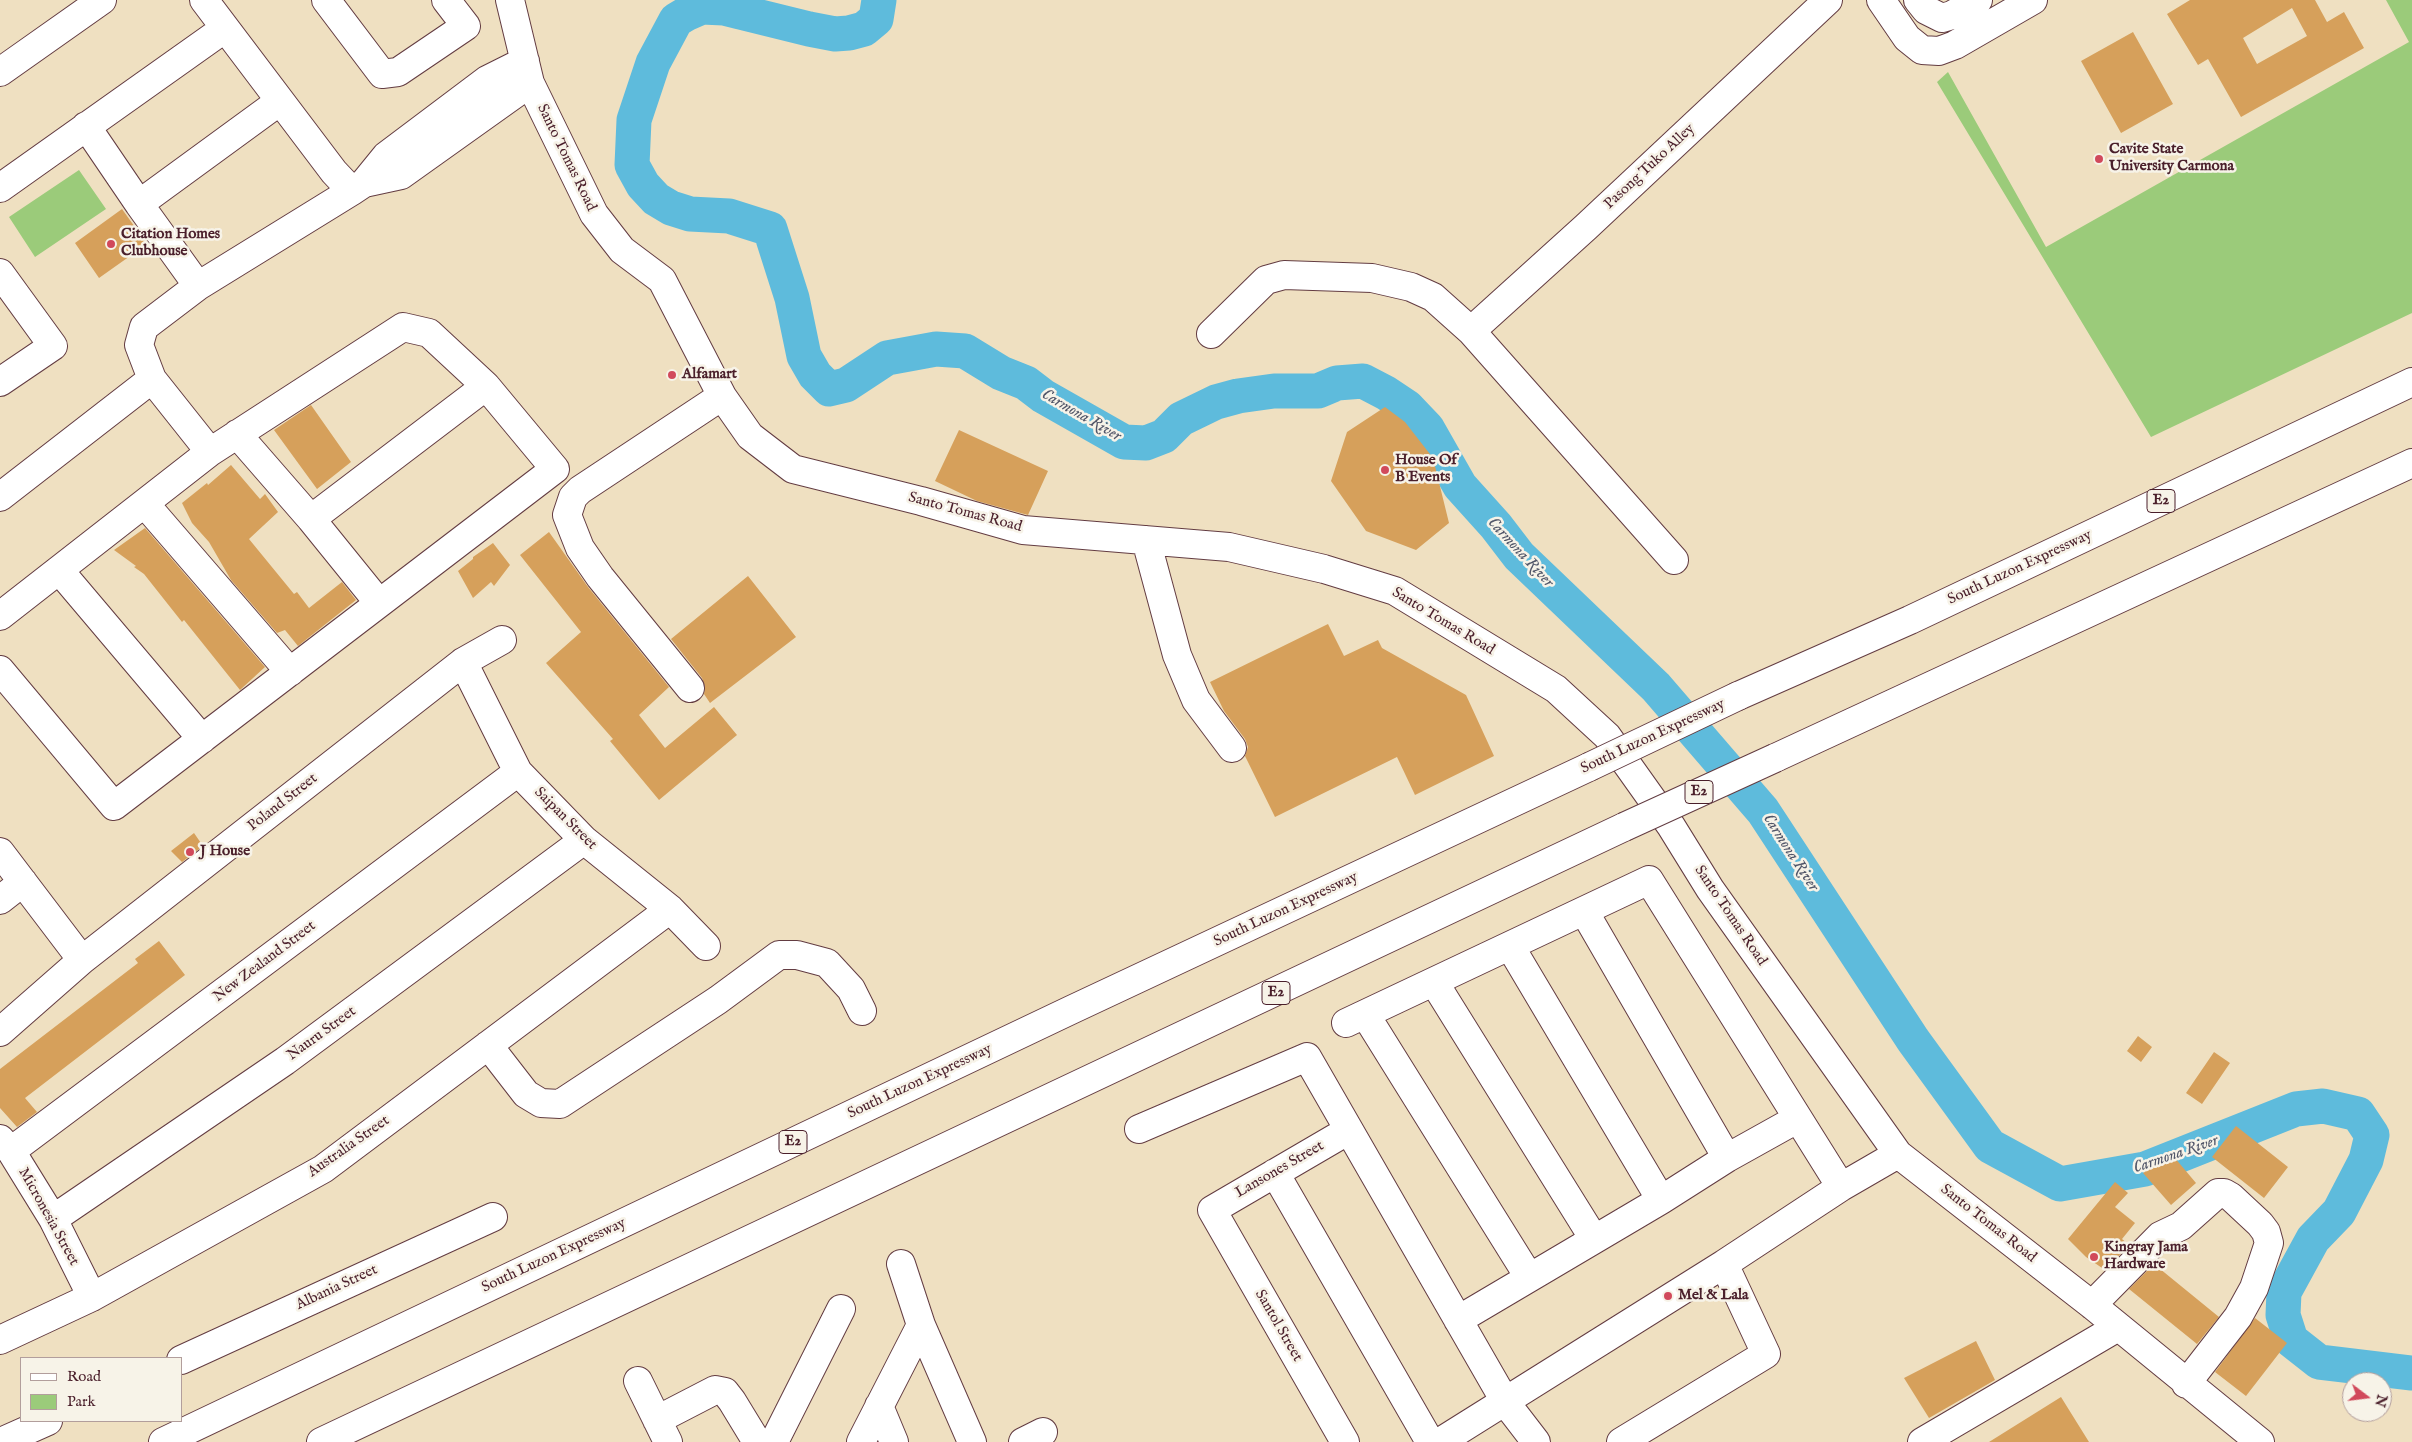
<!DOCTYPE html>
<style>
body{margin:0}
#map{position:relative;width:2412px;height:1442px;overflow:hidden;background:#efe0c1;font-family:"IM FELL English",serif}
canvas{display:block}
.legend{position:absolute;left:20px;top:1357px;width:162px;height:65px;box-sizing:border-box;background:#f7f3e8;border:1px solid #b29e9c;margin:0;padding:6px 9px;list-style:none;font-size:15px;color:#4a1f2b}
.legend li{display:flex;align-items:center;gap:10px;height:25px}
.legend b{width:25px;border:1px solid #b29e9c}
.north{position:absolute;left:2342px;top:1372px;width:50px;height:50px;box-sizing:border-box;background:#f7f3e8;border:1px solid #b29e9c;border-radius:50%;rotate:105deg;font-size:14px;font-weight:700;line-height:20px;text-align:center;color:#4a1f2b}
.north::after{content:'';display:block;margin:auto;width:18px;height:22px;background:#d1495b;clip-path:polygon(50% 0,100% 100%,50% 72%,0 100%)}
</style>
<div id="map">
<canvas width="2412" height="1442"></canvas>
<ul class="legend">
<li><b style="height:6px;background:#fff"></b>Road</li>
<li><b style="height:14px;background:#9bcb7a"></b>Park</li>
</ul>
<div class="north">N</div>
</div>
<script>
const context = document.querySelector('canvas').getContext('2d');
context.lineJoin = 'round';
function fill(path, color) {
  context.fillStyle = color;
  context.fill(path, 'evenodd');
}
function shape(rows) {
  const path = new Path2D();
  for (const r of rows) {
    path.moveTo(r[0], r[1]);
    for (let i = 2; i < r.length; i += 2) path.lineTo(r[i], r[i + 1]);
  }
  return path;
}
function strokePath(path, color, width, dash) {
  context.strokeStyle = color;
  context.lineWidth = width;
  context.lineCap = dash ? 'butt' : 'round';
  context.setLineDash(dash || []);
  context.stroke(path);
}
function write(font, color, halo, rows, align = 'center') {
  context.font = font + ' "IM FELL English",serif';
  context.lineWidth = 5;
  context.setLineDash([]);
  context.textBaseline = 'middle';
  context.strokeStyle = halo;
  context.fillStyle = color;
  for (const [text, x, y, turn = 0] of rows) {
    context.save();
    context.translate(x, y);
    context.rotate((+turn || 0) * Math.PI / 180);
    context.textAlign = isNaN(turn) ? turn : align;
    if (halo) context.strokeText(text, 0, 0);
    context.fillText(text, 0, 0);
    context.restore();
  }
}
fill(shape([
 [2386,0,2412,0,2412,313,2151,437,1937,82,1948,72,2046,247,2409,42],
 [79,170,106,209,35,257,9,217]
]), '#9bcb7a');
strokePath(shape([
 [879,0,876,19,864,29,849,33,835,34,809,29,724,8,702,7,686,14,676,20,653,63,634,120,632,165,643,185,656,199,671,208,690,214,729,216,770,229,792,298,804,356,815,375,829,389,846,385,887,358,936,349,965,351,1001,373,1026,383,1043,396,1124,442,1146,443,1164,436,1181,419,1216,402,1238,396,1274,391,1318,391,1337,383,1363,381,1386,393,1407,407,1427,428,1460,486,1496,526,1519,556,1656,687,1763,811,1913,1040,1990,1146,2060,1184,2145,1169,2296,1109,2323,1106,2358,1114,2372,1135,2366,1160,2339,1212,2313,1239,2284,1292,2283,1315,2291,1340,2319,1362,2412,1373]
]), '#5ebbdc', 35);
fill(shape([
 [2190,0,2315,0,2327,22,2344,12,2364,48,2241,117,2208,59,2198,65,2167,14],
 [2292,8,2307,36,2257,64,2243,38],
 [2133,32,2173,104,2121,133,2081,61],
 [122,209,147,244,99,278,75,243],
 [311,405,351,462,317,489,274,430],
 [1385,407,1405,422,1433,458,1449,523,1416,550,1366,531,1331,481,1347,432],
 [959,430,1048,471,1028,515,977,501,935,481],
 [231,465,260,499,265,494,278,512,249,539,294,594,297,592,309,608,342,582,356,600,298,646,285,630,277,633,231,580,209,542,192,523,182,503,207,483,208,485],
 [145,528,265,667,240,690,184,620,182,622,144,574,134,567,136,566,114,550],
 [549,532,588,587,669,687,639,715,665,748,714,707,737,735,659,800,610,741,613,739,546,663,581,632,520,555],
 [493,543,510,565,494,586,491,582,473,598,458,571,473,559,473,557],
 [748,576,796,637,710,703,704,694,705,686,702,678,671,639],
 [1328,624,1344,656,1378,640,1382,648,1466,695,1494,756,1415,795,1397,757,1275,817,1245,756,1248,747,1245,739,1224,711,1210,682],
 [194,833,203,846,182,862,171,851],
 [159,941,185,975,25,1098,37,1112,17,1127,0,1108,0,1069,138,963,135,959],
 [2138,1036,2152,1047,2141,1062,2127,1051],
 [2214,1052,2230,1063,2202,1104,2186,1093],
 [2236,1126,2288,1167,2264,1198,2212,1157],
 [2169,1151,2196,1183,2171,1205,2143,1173],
 [2115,1182,2128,1193,2115,1207,2135,1223,2122,1239,2129,1245,2105,1270,2086,1257,2068,1239],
 [2154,1264,2219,1317,2197,1344,2129,1289],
 [2255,1318,2287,1343,2246,1396,2215,1372],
 [1976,1341,1995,1380,1929,1418,1904,1378],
 [2061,1397,2089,1442,1989,1442]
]), '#d6a05b');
const minor = shape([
 [204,0,334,172,352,191],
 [326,0,382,74,398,72,466,26,446,0],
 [510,0,530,83,594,214,622,250,662,280,722,396,750,436,793,469,921,501,1023,530,1229,547,1324,569,1395,591,1556,689,1607,736,1671,826,1710,889,1898,1154,2092,1305,2260,1442],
 [0,72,102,0],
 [86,126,139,204,198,286],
 [364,183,386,156,487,80,525,61],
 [0,188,224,29],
 [139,204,280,101],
 [0,273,53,346,0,382],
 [1211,334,1266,280,1284,275,1372,278,1411,287,1433,297,1471,331],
 [237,434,311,519,379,603],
 [210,452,152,379,139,345,144,327,198,286,352,191,364,183,401,175,530,83],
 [0,497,152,379],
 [145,504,290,672],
 [311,519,486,386],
 [1146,540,1177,655,1196,700,1232,748],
 [1674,560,1471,331,1586,227,1828,0],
 [59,570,202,739],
 [0,616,210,452,403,327,429,333,486,386,555,469,114,806,0,670],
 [463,662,518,772,584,840,670,909,706,946],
 [690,688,600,577,580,548,567,515,573,497,580,490,722,396],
 [0,852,82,960],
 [0,900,23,882],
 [1584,911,1727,1158],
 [1510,946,1661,1200],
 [1434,982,1594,1239],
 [1365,1014,1529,1277],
 [1346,1023,1649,880,1841,1187],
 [0,1032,82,960,463,662,502,640],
 [488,1045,526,1094,541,1103,560,1104,718,1000,779,955,797,955,827,963,851,989,862,1011],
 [1139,1129,1307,1057,1506,1403,1536,1442],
 [0,1139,11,1151,53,1219,92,1297],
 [11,1151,518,772],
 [1275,1173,1430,1442],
 [53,1219,285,1061,584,840],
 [901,1264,921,1325,972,1442],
 [2092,1305,2160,1236,2181,1226,2218,1193,2224,1193,2231,1197,2260,1224,2266,1232,2269,1243,2254,1288,2238,1317,2186,1384],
 [1458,1320,1661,1200,1727,1158,1797,1119],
 [0,1340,92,1297,323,1169,670,909],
 [181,1360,493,1217],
 [638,1381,668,1442],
 [879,1406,894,1442],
 [657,1420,715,1390,725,1392,732,1401,757,1442],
 [1,1442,48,1421],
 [774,1442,841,1309],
 [861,1442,921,1325],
 [1023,1442,1043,1432],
 [1345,1442,1212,1210,1349,1130],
 [1440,1442,1724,1264,1841,1187,1898,1154],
 [1621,1442,1766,1354,1724,1264],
 [1922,1442,2118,1327]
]);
const major = shape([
 [1881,0,1907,38,1922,50,1939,51,1955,45,2033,0],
 [1918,0,1926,10,1942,18,1952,15,1978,0]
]);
const highway = shape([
 [1738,696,1910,620,2412,382],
 [1775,758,2412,463],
 [163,1442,1071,1010,1589,767],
 [321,1442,1624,827]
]);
strokePath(minor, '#633c42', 30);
strokePath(major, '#633c42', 30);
strokePath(highway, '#633c42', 30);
strokePath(minor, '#fff', 28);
strokePath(major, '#fff', 28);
strokePath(highway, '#fff', 28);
const highwayBridge = shape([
 [1589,767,1738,696],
 [1624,827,1775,758]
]);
strokePath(highwayBridge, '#633c42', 30, []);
strokePath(highwayBridge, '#fff', 28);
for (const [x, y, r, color] of [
 [2099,159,5,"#d1495b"],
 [111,244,5,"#d1495b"],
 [672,375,5,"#d1495b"],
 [1385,470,5,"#d1495b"],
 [190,852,5,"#d1495b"],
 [2094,1257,5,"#d1495b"],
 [1668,1296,5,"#d1495b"]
]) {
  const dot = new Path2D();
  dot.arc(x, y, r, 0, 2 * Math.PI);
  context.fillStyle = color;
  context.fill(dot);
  strokePath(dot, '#f7f3e8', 2);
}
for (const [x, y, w] of [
 [2161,501,28],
 [1699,792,28],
 [1276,993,28],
 [793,1142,28]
]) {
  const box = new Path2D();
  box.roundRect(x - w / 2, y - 11.5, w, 23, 4);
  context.fillStyle = '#f7f3e8';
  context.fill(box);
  strokePath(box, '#4a1f2b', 1);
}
write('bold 14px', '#4a1f2b', null, [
 ["E2",2161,501],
 ["E2",1699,792],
 ["E2",1276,993],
 ["E2",793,1142]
]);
write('bold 15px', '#4a1f2b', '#f7f3e8', [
 ["Cavite State",2109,150],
 ["University Carmona",2109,167],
 ["Citation Homes",121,235],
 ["Clubhouse",121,252],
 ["Alfamart",682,375],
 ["House Of",1395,461],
 ["B Events",1395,478],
 ["J House",200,852],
 ["Kingray Jama",2104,1248],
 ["Hardware",2104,1265],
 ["Mel & Lala",1678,1296]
], 'left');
write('15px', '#4a1f2b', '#f7f3e8', [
 ["Santo Tomas Road",566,158,64],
 ["Pasong Tuko Alley",1650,167,-43],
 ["Santo Tomas Road",965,513,15],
 ["South Luzon Expressway",2020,568,-25],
 ["Santo Tomas Road",1443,622,31],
 ["South Luzon Expressway",1653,737,-25],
 ["Poland Street",283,803,-38],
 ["Saipan Street",565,819,45],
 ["South Luzon Expressway",1286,910,-25],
 ["Santo Tomas Road",1730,916,56],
 ["New Zealand Street",265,962,-37],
 ["Nauru Street",322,1034,-36],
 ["South Luzon Expressway",920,1082,-25],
 ["Australia Street",349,1147,-35],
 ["Lansones Street",1280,1170,-30],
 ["Micronesia Street",48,1217,61],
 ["Santo Tomas Road",1988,1224,38],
 ["South Luzon Expressway",554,1256,-25],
 ["Albania Street",337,1288,-25],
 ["Santol Street",1278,1326,60]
]);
write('italic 16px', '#515669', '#f7f3e8', [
 ["Carmona River",1081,416,30],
 ["Carmona River",1520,553,47],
 ["Carmona River",1790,853,57],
 ["Carmona River",2176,1155,-19]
]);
</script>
